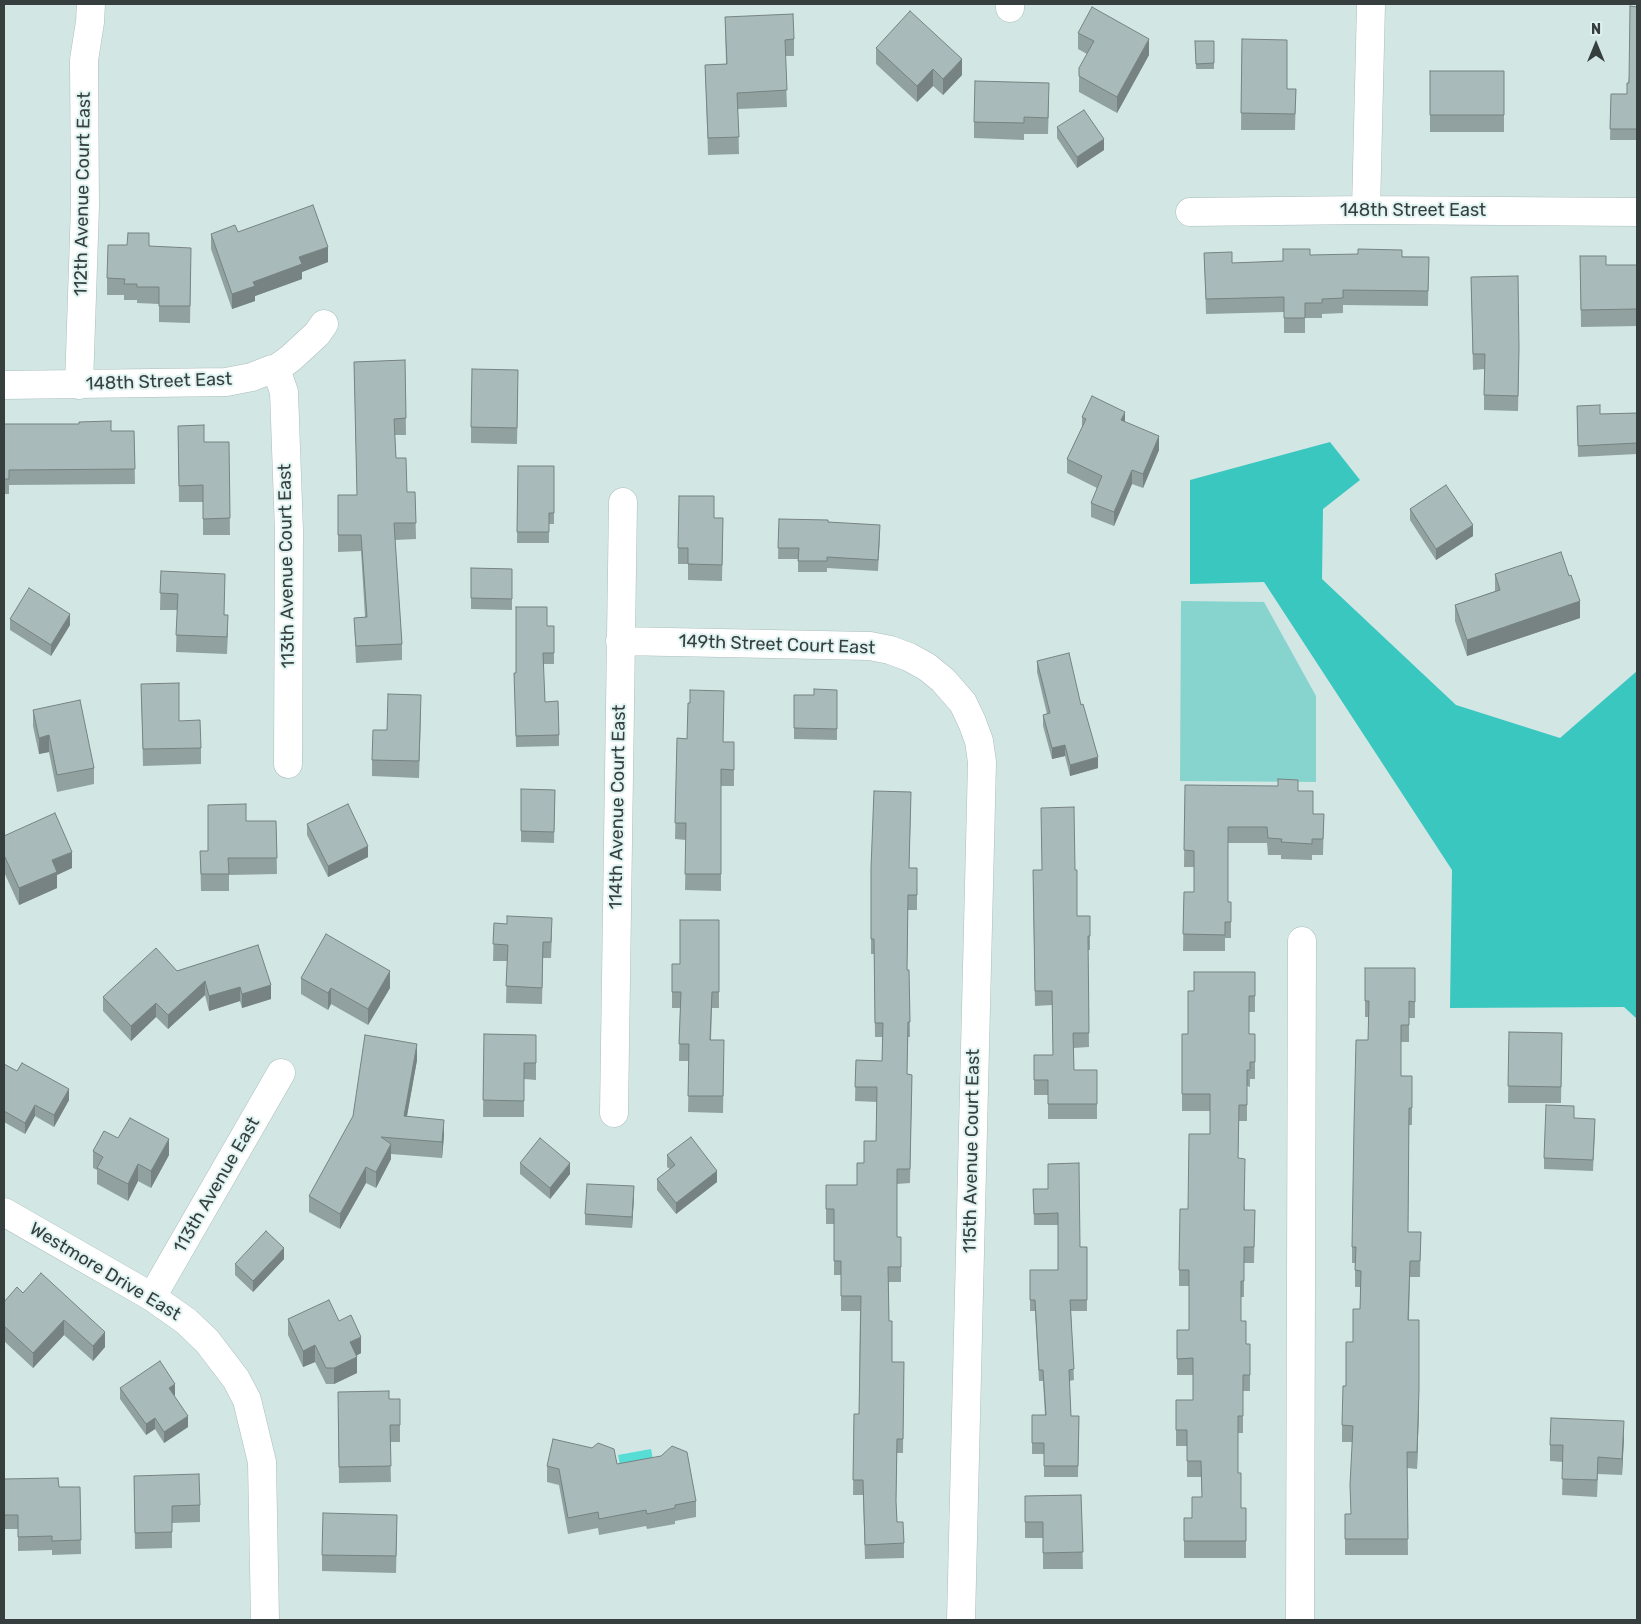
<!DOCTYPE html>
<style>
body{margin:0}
#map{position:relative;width:1641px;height:1624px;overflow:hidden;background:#d2e6e4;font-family:Rubik,sans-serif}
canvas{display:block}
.frame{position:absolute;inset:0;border:5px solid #373f3e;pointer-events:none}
.north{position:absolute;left:1571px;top:20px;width:50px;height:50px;-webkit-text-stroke:4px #dff3f1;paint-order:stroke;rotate:0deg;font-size:14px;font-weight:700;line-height:20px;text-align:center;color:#373f3e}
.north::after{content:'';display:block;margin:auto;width:18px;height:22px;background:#373f3e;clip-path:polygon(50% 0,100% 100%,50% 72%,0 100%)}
</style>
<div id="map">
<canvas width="1641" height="1624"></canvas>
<div class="frame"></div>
<div class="north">N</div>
</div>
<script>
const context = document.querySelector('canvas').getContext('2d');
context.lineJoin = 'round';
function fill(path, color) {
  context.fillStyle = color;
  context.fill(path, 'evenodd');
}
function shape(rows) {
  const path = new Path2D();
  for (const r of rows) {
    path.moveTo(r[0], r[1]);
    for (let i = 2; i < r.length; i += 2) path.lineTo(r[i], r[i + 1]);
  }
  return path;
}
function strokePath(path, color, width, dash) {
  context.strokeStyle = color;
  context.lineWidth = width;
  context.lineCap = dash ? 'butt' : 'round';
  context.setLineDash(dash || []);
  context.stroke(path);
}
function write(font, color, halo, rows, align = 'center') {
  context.font = font + ' Rubik,sans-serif';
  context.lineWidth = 4;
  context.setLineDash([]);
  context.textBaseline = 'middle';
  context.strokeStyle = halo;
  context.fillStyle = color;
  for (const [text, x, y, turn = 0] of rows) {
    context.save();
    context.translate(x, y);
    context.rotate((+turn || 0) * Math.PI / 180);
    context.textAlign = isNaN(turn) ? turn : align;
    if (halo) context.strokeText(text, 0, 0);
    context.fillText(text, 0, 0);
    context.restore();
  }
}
fill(shape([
 [1181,601,1264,602,1316,696,1316,782,1180,781]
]), '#87d4cf');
fill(shape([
 [1330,442,1360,480,1323,509,1322,579,1456,705,1560,738,1637,671,1637,1019,1624,1007,1450,1008,1452,870,1264,582,1190,584,1190,480]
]), '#3ac7c0');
fill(shape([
 [651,1449,654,1465,621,1471,618,1455]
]), '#56ddd6');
const street = shape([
 [1010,8,1010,4],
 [1366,210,1371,4],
 [1190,212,1366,210,1637,212],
 [276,369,284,392,289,531,288,764],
 [4,385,226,382,252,377,272,369,276,369,291,358,317,334,324,324],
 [79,385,85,206,84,60,90,22,91,4],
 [620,641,870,646,890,650,909,657,927,667,943,680,963,703,972,722,979,741,982,762,961,1620],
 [614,1113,623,502],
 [4,1212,152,1297,186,1321,207,1341,236,1379,247,1400,262,1462,265,1620],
 [152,1297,281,1073],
 [1300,1620,1302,941]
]);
strokePath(street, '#abbebd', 29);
strokePath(street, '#fff', 28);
fill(shape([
 [1637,7,1637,140,1610,140,1611,94,1627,94],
 [725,17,794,39,794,56,785,56,787,107,738,109,739,154,708,155,705,65,726,64],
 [1078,33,1149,55,1117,113,1079,92,1079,76,1087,54,1078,49],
 [1242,39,1287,89,1296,89,1295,130,1241,130],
 [1195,41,1214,41,1214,69,1196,69],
 [876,48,962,75,943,95,933,86,917,102,876,64],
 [1430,71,1504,71,1504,132,1430,132],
 [1049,100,1048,134,1024,134,1024,140,974,138,974,122],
 [1057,127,1104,150,1077,168,1057,138],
 [238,232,328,262,302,272,302,279,255,296,255,301,232,309,211,249,211,234],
 [149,246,191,264,190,323,159,322,159,304,137,303,137,300,124,300,124,295,107,295,107,278],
 [1204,253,1232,263,1283,261,1310,255,1429,257,1428,306,1343,305,1343,313,1322,314,1322,318,1305,318,1305,333,1284,333,1284,312,1206,314],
 [1580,256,1606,265,1637,265,1637,326,1581,327],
 [1471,277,1519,363,1518,411,1484,410,1484,369,1473,370],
 [405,360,406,435,395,435,396,458,407,492,415,492,416,539,395,540,402,644,402,660,356,663,354,618,365,617,361,551,338,552,338,495,357,495,354,362],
 [518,386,517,444,471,443,471,427],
 [1577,406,1600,414,1637,413,1637,454,1578,457],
 [1082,417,1125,422,1159,450,1143,488,1132,484,1114,526,1091,517,1091,503,1097,488,1067,473,1067,459,1082,427],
 [4,424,111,431,134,431,135,484,9,485,9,494,4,494],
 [178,426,204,442,229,442,230,535,203,535,203,502,179,502],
 [518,466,554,466,554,524,549,524,549,543,517,543],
 [1410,509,1473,536,1436,560,1410,520],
 [714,518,723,535,722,581,688,580,688,564,678,564,678,548],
 [779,519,828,522,880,536,878,571,827,568,827,572,798,572,798,559,778,559],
 [471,568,512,569,512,610,471,609],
 [161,571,225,615,228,632,227,654,176,652,177,610,160,610],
 [1495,574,1569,576,1580,618,1467,656,1455,621,1455,605,1495,591],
 [10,619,70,625,51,656,10,630],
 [547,626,554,626,554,664,543,664,545,702,559,735,559,746,516,747,514,673,516,673],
 [1037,661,1081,705,1098,768,1070,776,1065,756,1052,759,1043,726,1043,715,1047,714,1037,672],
 [141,684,179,721,201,748,201,764,143,766],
 [837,690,837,740,794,739,794,695,814,695],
 [33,710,94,768,94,784,57,792,49,752,39,754,33,726],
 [421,711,419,778,372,776,372,760,387,730],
 [677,738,723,742,734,742,734,786,721,786,721,891,685,890,686,840,675,839],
 [1185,785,1298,791,1313,814,1324,814,1323,855,1312,855,1312,860,1281,859,1281,855,1268,855,1267,843,1228,843,1228,902,1231,902,1231,938,1225,938,1225,951,1183,951,1184,892,1194,892,1194,867,1184,867],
 [521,789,555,790,554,843,521,842],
 [911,806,909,868,917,868,917,910,908,910,907,970,909,970,910,1037,908,1037,907,1074,912,1075,910,1183,897,1184,897,1237,901,1237,901,1282,889,1282,889,1321,892,1362,904,1362,903,1453,897,1453,896,1503,897,1522,904,1543,904,1558,865,1559,863,1495,853,1495,854,1414,859,1414,860,1311,841,1311,841,1275,834,1275,834,1224,826,1224,826,1185,857,1185,864,1163,876,1141,877,1102,855,1101,856,1060,882,1061,882,1037,875,1037,874,954,871,954,871,939],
 [246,821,276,821,277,874,229,875,229,891,201,891,200,851,208,851],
 [307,824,368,857,328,877,307,835],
 [4,836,72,868,57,875,57,888,19,905,4,872],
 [1033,884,1077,916,1090,916,1090,950,1088,950,1089,1047,1074,1048,1074,1070,1097,1070,1097,1119,1048,1119,1048,1095,1034,1095,1034,1055,1053,1055,1052,1005,1035,1006],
 [719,920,719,1008,712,1008,711,1040,724,1057,723,1113,688,1112,689,1061,679,1061,680,1008,672,1008,672,964,680,964],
 [494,923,552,934,551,958,543,958,542,1004,506,1003,507,961,493,961],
 [258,945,271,999,242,1008,240,1001,209,1011,205,995,168,1029,156,1017,131,1041,103,1011,103,997,177,971],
 [1365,968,1415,968,1415,1018,1409,1018,1409,1042,1401,1042,1401,1076,1412,1076,1412,1125,1409,1125,1408,1232,1421,1232,1420,1277,1410,1277,1409,1320,1419,1405,1417,1469,1407,1468,1408,1555,1345,1555,1345,1514,1351,1514,1353,1442,1342,1442,1342,1425,1346,1386,1360,1309,1360,1287,1355,1287,1355,1263,1352,1263,1352,1247,1368,1040,1369,1017,1365,1017],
 [1255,972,1255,1012,1249,1012,1249,1034,1255,1034,1255,1079,1250,1079,1250,1087,1247,1086,1247,1121,1239,1121,1238,1159,1245,1210,1255,1210,1254,1263,1244,1263,1244,1297,1241,1297,1241,1321,1246,1344,1250,1344,1250,1391,1243,1391,1243,1433,1238,1433,1238,1473,1241,1508,1246,1508,1246,1558,1184,1558,1184,1518,1192,1518,1202,1497,1201,1477,1187,1477,1187,1446,1176,1446,1176,1400,1193,1400,1193,1375,1177,1375,1177,1330,1189,1330,1189,1286,1179,1286,1179,1270,1188,1209,1210,1134,1210,1111,1182,1111,1182,1034,1188,1034,1194,991],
 [301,978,390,988,368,1025,331,1004,328,1010,301,994],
 [1509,1032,1562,1033,1561,1103,1508,1103],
 [484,1034,536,1035,536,1080,524,1079,524,1117,483,1117],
 [417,1060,407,1116,444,1135,442,1158,391,1154,391,1159,376,1188,366,1183,340,1229,309,1212,309,1196],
 [4,1064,69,1100,54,1127,35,1116,25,1134,4,1122],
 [1574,1118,1595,1130,1593,1171,1544,1169,1544,1158],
 [118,1138,169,1155,151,1188,138,1181,128,1201,97,1184,97,1170,93,1168,93,1151],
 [667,1155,717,1182,676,1214,657,1190,657,1179,670,1169,667,1167],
 [520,1163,570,1174,550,1199,520,1174],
 [1033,1189,1048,1189,1080,1247,1087,1247,1087,1311,1071,1311,1074,1380,1069,1381,1071,1416,1079,1416,1078,1477,1044,1477,1044,1454,1032,1454,1032,1415,1045,1415,1043,1381,1039,1381,1035,1311,1030,1311,1030,1270,1058,1270,1058,1225,1034,1225],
 [634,1197,632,1228,585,1225,585,1214],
 [284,1259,253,1292,235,1275,235,1264],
 [23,1293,105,1347,93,1361,64,1335,33,1368,4,1341,4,1302],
 [288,1319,339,1321,361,1353,356,1356,357,1373,334,1384,326,1384,315,1362,303,1367,288,1335],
 [120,1388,175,1395,174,1396,188,1427,164,1443,155,1429,146,1435,120,1399],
 [389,1399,400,1399,400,1442,390,1442,391,1482,339,1483,338,1408],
 [1624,1437,1622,1475,1598,1474,1597,1497,1562,1495,1563,1462,1550,1461,1550,1445],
 [617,1464,696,1501,696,1517,675,1521,675,1524,647,1529,646,1526,599,1535,598,1528,568,1534,559,1485,547,1482,547,1466],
 [134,1476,200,1505,200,1522,172,1523,172,1548,135,1549],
 [4,1479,59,1487,80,1487,81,1554,52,1555,52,1550,18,1551,18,1529,4,1529],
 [1081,1495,1083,1569,1043,1569,1043,1538,1025,1538,1025,1496],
 [397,1531,396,1573,322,1571,322,1555]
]), '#90a1a0');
fill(shape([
 [1149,39,1149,55,1117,113,1117,97],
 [962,59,962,75,943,95,943,79],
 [933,69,933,86,917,102,917,86],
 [1104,139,1104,150,1077,168,1077,157],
 [328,247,328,262,302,272,302,279,255,296,255,301,232,309,232,294,299,257],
 [1125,412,1125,426,1121,420],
 [1159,436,1159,450,1143,488,1143,474],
 [1132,470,1132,484,1114,526,1114,512],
 [1473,525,1473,536,1436,560,1436,549],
 [1580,601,1580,618,1467,656,1467,640],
 [70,614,70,625,51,656,51,645],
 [49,735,49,752,39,754,39,738],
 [1065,745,1065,756,1052,759,1052,748],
 [1098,757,1098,768,1070,776,1070,765],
 [368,846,368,857,328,877,328,866],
 [72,852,72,868,57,875,57,888,19,905,19,888,52,860],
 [390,971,390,988,368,1025,368,1009],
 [205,981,205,995,168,1029,168,1015],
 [271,985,271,999,242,1008,242,994],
 [240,987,240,1001,209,1011,209,996],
 [331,988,331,1004,328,1010,328,993],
 [156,1003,156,1017,131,1041,131,1026],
 [417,1044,417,1060,404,1132,404,1116],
 [69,1089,69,1100,54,1127,54,1115],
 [35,1105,35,1116,25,1134,25,1123],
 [444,1120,444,1135,442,1158,442,1142],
 [169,1139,169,1155,151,1188,151,1171],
 [391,1144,391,1159,376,1188,376,1172],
 [570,1163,570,1174,550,1199,550,1188],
 [138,1164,138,1181,128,1201,128,1184],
 [366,1167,366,1183,340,1229,340,1214],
 [717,1171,717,1182,676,1214,676,1203],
 [634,1186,634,1197,632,1228,632,1217],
 [284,1248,284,1259,253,1292,253,1281],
 [64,1320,64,1335,33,1368,33,1353],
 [105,1332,105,1347,93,1361,93,1346],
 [361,1337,361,1353,350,1359,350,1342],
 [315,1345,315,1362,303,1367,303,1351],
 [357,1357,357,1373,334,1384,334,1368],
 [175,1384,175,1395,169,1399,169,1388],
 [1419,1389,1419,1405,1417,1469,1417,1452],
 [188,1416,188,1427,164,1443,164,1432],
 [155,1418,155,1429,146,1435,146,1424],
 [1624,1421,1624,1437,1622,1475,1622,1459]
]), '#768382');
const building = shape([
 [1630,6,1637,7,1637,129,1610,129,1611,94,1627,94,1627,83,1629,83,1630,6],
 [1092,7,1149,39,1117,97,1079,76,1079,68,1094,41,1078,33,1092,7],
 [910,11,962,59,943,79,933,69,917,86,876,48,910,11],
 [793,14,794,39,785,40,787,90,737,93,739,137,708,138,705,65,727,64,725,17,793,14],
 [1242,39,1287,40,1287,89,1296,89,1295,114,1241,113,1242,39],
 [1195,41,1214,41,1214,63,1196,64,1195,41],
 [1430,71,1504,71,1504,115,1430,115,1430,71],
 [975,81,1049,83,1048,118,1024,117,1024,123,974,122,975,81],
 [1084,110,1104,139,1077,157,1057,127,1084,110],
 [313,205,328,247,299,257,302,264,253,282,255,286,232,294,211,234,235,225,238,232,313,205],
 [128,233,149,233,149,246,191,248,190,306,159,306,159,287,137,287,137,284,124,284,125,279,107,278,108,245,127,245,128,233],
 [1283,249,1310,249,1310,255,1358,254,1358,249,1402,250,1402,257,1429,257,1428,291,1343,290,1343,298,1322,299,1322,303,1305,303,1305,318,1284,318,1284,297,1206,299,1204,253,1232,252,1232,263,1283,261,1283,249],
 [1580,256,1606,256,1606,265,1637,265,1637,309,1581,310,1580,256],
 [1518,276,1519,348,1518,396,1484,395,1485,354,1473,354,1471,277,1518,276],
 [405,360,406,418,394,419,396,458,406,458,407,492,415,492,416,523,394,523,402,644,356,646,354,618,367,617,361,535,338,535,338,495,357,495,354,362,405,360],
 [472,369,518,370,517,428,471,427,472,369],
 [1092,396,1125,412,1121,420,1159,436,1143,474,1132,470,1114,512,1091,503,1102,476,1067,459,1086,419,1082,417,1092,396],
 [1600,405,1600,414,1637,413,1637,443,1578,446,1577,406,1600,405],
 [111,421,111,431,134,431,135,469,9,470,9,479,4,479,4,424,79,424,79,422,111,421],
 [204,425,204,442,229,442,230,518,203,519,203,485,179,486,178,426,204,425],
 [518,466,554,466,554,513,549,513,549,532,517,532,518,466],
 [1446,485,1473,525,1436,549,1410,509,1446,485],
 [679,496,714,496,714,518,723,518,722,565,688,564,688,548,678,548,679,496],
 [779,519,828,520,828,522,880,525,878,560,827,557,827,561,798,561,799,548,778,548,779,519],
 [1561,552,1569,576,1571,575,1580,601,1467,640,1455,605,1500,590,1495,574,1561,552],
 [471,568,512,569,512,599,471,598,471,568],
 [161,571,225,574,224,615,228,615,227,637,176,635,178,594,160,593,161,571],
 [29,588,70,614,51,645,10,619,29,588],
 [516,607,547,607,547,626,554,626,554,653,543,653,545,702,558,701,559,735,516,736,514,673,516,673,516,607],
 [1069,653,1081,705,1083,704,1098,757,1070,765,1065,745,1052,748,1043,715,1050,713,1037,661,1069,653],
 [179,683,179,721,200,720,201,748,143,749,141,684,179,683],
 [814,689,837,690,837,729,794,728,794,695,814,695,814,689],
 [690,690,724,691,723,742,734,742,734,770,721,769,721,874,685,874,686,823,675,823,677,738,687,739,688,703,690,703,690,690],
 [388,694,421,695,419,761,372,760,373,730,387,730,388,694],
 [80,700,94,768,57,775,49,735,39,738,33,710,80,700],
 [1278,779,1298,780,1298,791,1313,791,1313,814,1324,814,1323,839,1312,839,1312,844,1281,842,1282,839,1268,838,1267,827,1228,827,1228,902,1231,902,1231,922,1225,922,1225,935,1183,934,1184,892,1194,892,1194,851,1184,850,1185,785,1278,786,1278,779],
 [521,789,555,790,554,832,521,831,521,789],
 [874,791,911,792,909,868,917,868,917,895,908,895,907,970,909,970,910,1022,908,1022,907,1074,912,1075,910,1169,897,1169,897,1237,901,1237,901,1267,888,1267,889,1321,892,1321,892,1362,904,1362,903,1439,897,1439,896,1501,897,1522,903,1522,904,1543,865,1545,863,1480,853,1480,854,1414,859,1414,861,1296,841,1296,841,1261,834,1261,834,1209,826,1209,826,1185,857,1185,857,1163,864,1163,864,1141,876,1141,877,1087,855,1087,856,1060,882,1061,883,1023,875,1023,874,939,871,939,871,868,874,791],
 [246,804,246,821,276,821,277,858,228,858,229,874,201,874,200,851,208,851,208,805,246,804],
 [348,804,368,846,328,866,307,824,348,804],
 [1074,807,1075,870,1077,870,1077,916,1090,916,1090,936,1088,936,1089,1033,1073,1033,1074,1070,1097,1070,1097,1104,1048,1104,1048,1080,1034,1080,1034,1055,1053,1055,1052,991,1035,991,1033,870,1042,870,1041,808,1074,807],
 [55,813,72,852,52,860,57,872,19,888,4,855,4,836,55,813],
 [507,916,552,918,551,942,543,942,542,988,506,986,508,945,493,944,494,923,507,924,507,916],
 [680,920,719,920,719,992,712,992,710,1040,724,1040,723,1096,688,1096,689,1044,679,1044,681,992,672,992,672,964,680,964,680,920],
 [326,934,390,971,368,1009,331,988,328,993,301,978,326,934],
 [258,945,271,985,242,994,240,987,209,996,205,981,168,1015,156,1003,131,1026,103,997,156,948,177,971,258,945],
 [1365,968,1415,968,1415,1002,1409,1001,1409,1025,1401,1025,1401,1076,1412,1076,1412,1108,1409,1108,1408,1232,1421,1232,1420,1261,1410,1261,1408,1320,1419,1320,1419,1389,1417,1452,1407,1452,1408,1539,1345,1539,1345,1514,1351,1514,1350,1485,1353,1426,1342,1425,1343,1386,1346,1386,1346,1342,1353,1342,1353,1309,1360,1309,1361,1271,1355,1270,1356,1247,1352,1247,1354,1126,1356,1040,1368,1040,1369,1001,1365,1001,1365,968],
 [1194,972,1255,972,1255,996,1249,996,1249,1034,1255,1034,1255,1062,1250,1062,1250,1070,1247,1070,1247,1105,1239,1105,1238,1158,1245,1159,1244,1210,1255,1210,1254,1247,1244,1247,1244,1281,1241,1281,1241,1321,1246,1321,1246,1344,1250,1344,1250,1375,1243,1375,1243,1416,1238,1416,1238,1473,1241,1473,1241,1508,1246,1508,1246,1541,1184,1541,1184,1518,1192,1518,1192,1497,1202,1497,1201,1461,1187,1461,1187,1430,1176,1430,1176,1400,1193,1400,1193,1358,1177,1359,1177,1330,1189,1330,1189,1270,1179,1270,1180,1209,1188,1209,1189,1134,1210,1134,1210,1094,1182,1094,1182,1034,1188,1034,1188,991,1194,991,1194,972],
 [1509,1032,1562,1033,1561,1087,1508,1086,1509,1032],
 [484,1034,536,1035,536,1063,524,1063,524,1101,483,1100,484,1034],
 [365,1035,417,1044,404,1116,444,1120,442,1142,381,1137,391,1144,376,1172,366,1167,340,1214,309,1196,353,1116,365,1035],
 [22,1063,69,1089,54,1115,35,1105,25,1123,4,1111,4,1064,17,1071,22,1063],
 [1546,1105,1574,1106,1574,1118,1595,1119,1593,1160,1544,1158,1546,1105],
 [130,1118,169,1139,151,1171,138,1164,128,1184,97,1168,103,1157,93,1151,104,1131,118,1138,130,1118],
 [691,1137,717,1171,676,1203,657,1179,675,1165,667,1155,691,1137],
 [540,1138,570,1163,550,1188,520,1163,540,1138],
 [1079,1163,1080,1247,1087,1247,1087,1300,1070,1300,1074,1369,1069,1370,1071,1416,1079,1416,1078,1466,1044,1466,1044,1443,1032,1443,1032,1415,1046,1415,1043,1370,1039,1370,1035,1300,1030,1300,1030,1270,1058,1270,1058,1213,1034,1214,1033,1189,1048,1189,1048,1164,1079,1163],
 [587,1184,634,1186,632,1217,585,1214,587,1184],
 [266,1231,284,1248,253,1281,235,1264,266,1231],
 [41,1273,105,1332,93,1346,64,1320,33,1353,4,1326,4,1302,17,1287,23,1293,41,1273],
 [329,1300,339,1321,351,1315,361,1337,350,1342,357,1357,334,1368,326,1368,315,1345,303,1351,288,1319,329,1300],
 [160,1361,175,1384,169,1388,188,1416,164,1432,155,1418,146,1424,120,1388,160,1361],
 [389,1391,389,1399,400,1399,400,1425,390,1425,391,1466,339,1467,338,1392,389,1391],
 [1551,1418,1624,1421,1622,1459,1598,1457,1597,1480,1562,1479,1563,1445,1550,1445,1551,1418],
 [553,1439,592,1448,598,1443,614,1449,617,1464,661,1456,672,1446,687,1452,696,1501,675,1505,675,1508,647,1514,646,1510,599,1519,598,1512,568,1518,559,1469,547,1466,553,1439],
 [199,1474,200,1505,172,1506,172,1532,135,1533,134,1476,199,1474],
 [58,1478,59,1487,80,1487,81,1540,52,1541,52,1536,18,1537,18,1515,4,1515,4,1479,58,1478],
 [1081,1495,1083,1552,1043,1553,1043,1522,1025,1522,1025,1496,1081,1495],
 [323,1513,397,1515,396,1556,322,1555,323,1513]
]);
fill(building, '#a8bbba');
strokePath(building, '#768382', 1);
write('18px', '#373f3e', '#dff3f1', [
 ["112th Avenue Court East",83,194,-89],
 ["148th Street East",1413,211],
 ["148th Street East",159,382,-2],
 ["113th Avenue Court East",287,566,-91],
 ["149th Street Court East",777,645,2],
 ["114th Avenue Court East",618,807,-89],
 ["115th Avenue Court East",972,1151,-89],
 ["113th Avenue East",217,1185,-60],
 ["Westmore Drive East",105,1272,31]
]);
</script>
